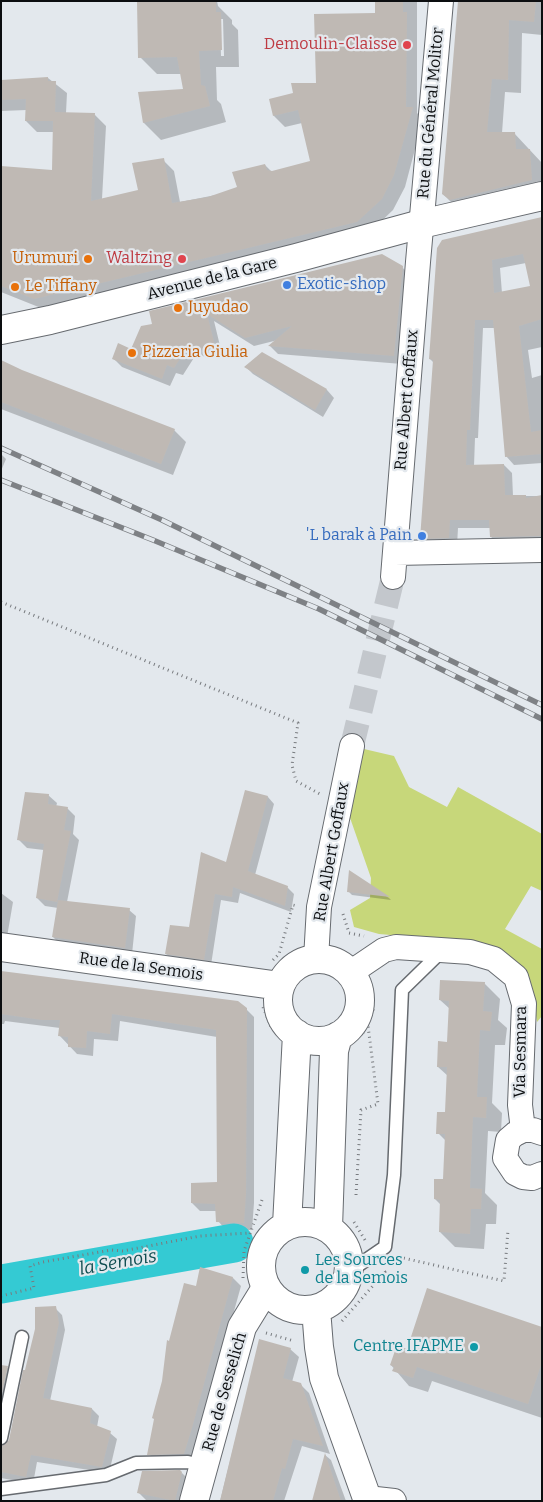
<!DOCTYPE html>
<meta charset="utf-8">
<style>
body{margin:0}
#map{position:relative;width:543px;height:1502px;overflow:hidden;background:#e3e8ed;font-family:Bitter,serif}
canvas{display:block}
.frame{position:absolute;inset:0;border:2px solid #0c0e10;pointer-events:none}
</style>
<div id="map">
<canvas width="543" height="1502"></canvas>
<div class="frame"></div>
</div>
<script>
const context = document.querySelector('canvas').getContext('2d');
context.lineJoin = 'round';
function fill(path, color) {
  context.fillStyle = color;
  context.fill(path, 'evenodd');
}
function shape(rows) {
  const path = new Path2D();
  for (const r of rows) {
    if (r.length === 3) {
      path.moveTo(r[0] + r[2], r[1]);
      path.arc(r[0], r[1], r[2], 0, 2 * Math.PI);
      continue;
    }
    path.moveTo(r[0], r[1]);
    for (let i = 2; i < r.length; i += 2) path.lineTo(r[i], r[i + 1]);
  }
  return path;
}
function strokePath(path, color, width, dash) {
  context.strokeStyle = color;
  context.lineWidth = width;
  context.lineCap = dash ? 'butt' : 'round';
  context.setLineDash(dash || []);
  context.stroke(path);
}
function write(font, color, halo, rows, align = 'center') {
  context.font = font + ' Bitter,serif';
  context.lineWidth = 4.5;
  context.setLineDash([]);
  context.textBaseline = 'middle';
  context.strokeStyle = halo;
  context.fillStyle = color;
  for (const [text, x, y, turn = 0] of rows) {
    context.save();
    context.translate(x, y);
    context.rotate((+turn || 0) * Math.PI / 180);
    context.textAlign = isNaN(turn) ? turn : align;
    if (halo) context.strokeText(text, 0, 0);
    context.fillText(text, 0, 0);
    context.restore();
  }
}
fill(shape([
 [364,749,394,756,409,787,447,807,458,787,542,834,542,891,531,886,505,929,542,949,542,1016,537,1022,531,984,521,967,475,942,379,934,354,927,350,910,370,898,371,878,348,812]
]), '#c7d77a');
fill(shape([
 [138,1,217,1,218,6,232,20,232,24,238,30,239,67,216,67,217,100,221,104,226,122,161,140,144,123,139,93,184,91,181,74,157,74,140,57],
 [220,19,223,19,224,56,221,56],
 [376,1,417,1,417,113,423,119,405,187,393,210,369,233,46,310,1,292,1,167,54,171,54,132,37,132,26,121,27,110,1,111,1,81,48,78,67,93,66,113,95,115,106,126,102,199,139,191,163,160,174,171,180,202,231,192,265,165,272,172,312,162,302,123,285,127,274,116,271,100,295,94,317,84,376,14],
 [459,1,542,1,542,35,522,33,521,93,505,92,502,133,514,133,542,163,542,195,457,208,443,194],
 [542,218,542,347,528,350,532,378,542,375,542,463,514,465,506,456,495,328,483,328,478,438,475,438,474,466,504,465,512,473,513,496,542,496,542,545,500,545,491,537,491,528,458,528,457,546,429,546,421,538,434,363,430,359,439,248],
 [526,263,532,287,502,293,500,268],
 [402,267,410,276,402,364,278,354,270,346,278,340,254,346,214,321,222,354,207,358,197,353,183,375,176,373,170,386,122,367,114,359,132,350,142,327],
 [262,353,327,390,334,398,323,417,253,374,246,367],
 [1,361,21,371,174,430,186,442,173,475,1,409],
 [1,454,6,459,1,471],
 [246,792,268,797,274,804,255,875,288,888,294,894,291,912,240,893,238,903,221,900,211,965,173,960,166,954,190,929,227,864],
 [48,795,57,803,56,807,67,808,75,816,73,834,79,840,67,902,129,910,136,916,132,954,60,944,53,937,58,908,45,906,37,898,44,850,27,848,19,840],
 [350,873,389,898,391,900,352,895,348,891],
 [1,893,13,902,7,937,1,937],
 [1,972,246,1009,254,1017,254,1203,252,1230,226,1230,218,1221,217,1211,200,1211,192,1203,218,1184,217,1037,120,1021,118,1041,94,1039,93,1056,77,1054,59,1035,60,1028,5,1021,4,1024,1,1024],
 [484,983,500,999,498,1020,507,1028,505,1045,495,1045,492,1103,502,1113,501,1132,488,1131,485,1193,497,1205,496,1224,486,1224,484,1249,455,1247,440,1232,441,1205,435,1199,444,1180,446,1141,438,1133,446,1113,448,1076,438,1067,448,1043,450,1009,440,1000],
 [233,1278,241,1286,192,1462,157,1462,149,1454,170,1342,197,1287],
 [55,1308,62,1315,65,1330,50,1401,92,1409,99,1416,97,1427,110,1433,117,1439,109,1473,37,1462,33,1484,1,1478,1,1447,10,1440],
 [542,1328,542,1418,432,1381,428,1392,409,1386,391,1365,407,1350],
 [260,1341,290,1349,299,1357,292,1382,300,1384,309,1393,330,1454,302,1446,284,1501,220,1501],
 [1,1366,7,1367,14,1374,1,1435],
 [325,1455,331,1460,346,1501,318,1501],
 [182,1473,190,1481,185,1501,147,1501,138,1492]
]), '#0003');
strokePath(shape([
 [1,1284,234,1243]
]), '#34cad3', 39);
fill(shape([
 [137,1,216,2,216,12,221,12,222,50,199,51,201,85,205,86,210,106,143,123,138,92,183,89,177,57,138,58],
 [375,1,403,1,403,12,407,12,406,107,413,107,394,175,382,199,357,222,34,299,1,286,1,166,52,170,53,121,25,121,26,99,1,100,1,80,48,77,48,81,56,81,55,112,95,113,91,201,138,190,132,163,164,158,172,203,208,197,237,187,232,172,265,164,267,170,272,171,310,161,298,110,273,116,269,99,293,93,291,83,316,83,314,14,375,13],
 [458,1,536,1,534,22,509,20,508,80,492,79,487,132,515,132,516,149,530,149,532,180,450,200,442,194],
 [542,217,542,319,519,326,531,432,542,430,542,454,505,457,493,320,475,320,470,430,467,430,466,465,504,464,505,495,526,495,526,498,542,495,542,536,490,537,489,520,450,520,449,538,420,539,433,360,429,359,437,248,442,240],
 [523,254,530,286,494,293,492,260],
 [382,254,403,266,394,356,268,346,292,326,245,338,207,314,215,346,198,350,189,345,174,368,167,365,162,379,112,359,118,343,131,349,141,326,152,324,149,311],
 [262,352,327,389,315,410,244,367],
 [1,360,22,370,175,429,161,464,1,402],
 [245,790,268,796,248,871,288,886,285,906,233,887,232,897,215,894,204,960,165,954,170,925,189,927,201,852,226,862],
 [25,792,49,794,48,804,68,807,64,830,71,831,57,902,36,898,44,844,17,840],
 [349,870,390,897,347,892],
 [58,900,130,908,125,948,52,937],
 [1,971,238,1001,247,1008,246,1194,244,1223,216,1222,215,1204,191,1203,191,1183,217,1182,216,1030,112,1014,110,1034,87,1031,86,1048,68,1047,68,1037,58,1036,60,1020,42,1020,1,1014],
 [440,980,485,982,483,1011,492,1012,490,1031,480,1030,477,1097,487,1097,486,1118,473,1117,470,1188,482,1189,481,1209,471,1209,470,1234,439,1232,440,1200,434,1199,434,1179,443,1179,445,1134,436,1134,437,1112,445,1112,447,1067,437,1067,438,1041,447,1042,449,1001,439,1000],
 [200,1267,233,1277,192,1428,184,1454,147,1455,154,1419,152,1418,162,1381,167,1340,169,1341,184,1283,196,1286],
 [427,1288,542,1327,542,1362,528,1404,417,1367,413,1378,392,1371,394,1367,390,1365,397,1345,407,1349],
 [56,1306,59,1323,43,1398,92,1408,90,1423,111,1431,102,1467,31,1455,26,1477,1,1472,1,1446,9,1440,23,1370,25,1370,35,1329,35,1307],
 [259,1339,291,1348,283,1378,301,1383,323,1446,293,1439,285,1469,282,1468,273,1501,220,1501],
 [1,1365,8,1366,1,1397],
 [325,1453,341,1501,312,1501],
 [180,1470,182,1472,175,1501,137,1493,142,1471]
]), '#bfb9b4');
strokePath(shape([
 [352,746,393,577]
]), '#c3c7cc', 24, [24, 12]);
const service = shape([
 [350,1271,385,1247,394,1175,402,990,443,950],
 [1,1438,22,1337],
 [1,1489,106,1475,136,1463,188,1462,203,1466]
]);
const minor = shape([
 [395,553,542,550],
 [393,577,418,262,441,1],
 [316,959,319,907,352,746],
 [350,973,384,950,396,947,470,952,494,959,516,977,524,1004,520,1105,523,1130],
 [542,1133,533,1130,523,1130,515,1134,508,1140,505,1158,515,1173,523,1177,532,1178,542,1174],
 [367,1498,394,1501]
]);
const tertiary = shape([
 [194,1501,242,1327,266,1288]
]);
const secondary = shape([
 [1,330,50,320,296,258,421,224,542,196],
 [1,947,280,986],
 [319,1000,41],
 [305,1266,44],
 [287,1225,297,1034],
 [328,1228,334,1051,338,1036],
 [316,1309,319,1347,324,1378,368,1501]
]);
strokePath(service, '#666a6f', 15);
strokePath(minor, '#666a6f', 26);
strokePath(tertiary, '#666a6f', 30);
strokePath(secondary, '#666a6f', 30);
strokePath(shape([
 [1,602,298,723,292,765,296,781,320,794],
 [343,914,349,933,364,936],
 [273,960,279,954,293,905,297,906],
 [263,1007,272,1029],
 [363,1033,373,1010,371,984],
 [356,1195,361,1110,378,1104,368,1026],
 [354,1222,365,1240],
 [399,1257,504,1281,508,1230],
 [243,1278,244,1251,262,1200],
 [1,1296,34,1288,30,1266,43,1262,111,1250,123,1251,200,1236,250,1233],
 [342,1321,385,1272,382,1269],
 [266,1333,294,1341]
]), '#787b7f', 3, [1, 4]);
strokePath(service, '#fff', 12);
strokePath(minor, '#fff', 24);
strokePath(tertiary, '#fff', 28);
strokePath(secondary, '#fff', 28);
const rail = shape([
 [1,448,162,520,542,705],
 [1,480,153,540,319,609,542,719]
]);
strokePath(rail, '#7e8185', 5.5);
strokePath(rail, '#e3e8ed', 4, [11]);
for (const [x, y, r, color] of [
 [407,45,5,"#e0444e"],
 [88,259,5,"#e8710a"],
 [182,259,5,"#e0444e"],
 [287,285,5,"#3f7fe0"],
 [15,287,5,"#e8710a"],
 [178,308,5,"#e8710a"],
 [132,353,5,"#e8710a"],
 [422,536,5,"#3f7fe0"],
 [305,1270,5,"#0f9aa8"],
 [474,1347,5,"#0f9aa8"]
]) {
  const dot = new Path2D();
  dot.arc(x, y, r, 0, 2 * Math.PI);
  context.fillStyle = color;
  context.fill(dot);
  strokePath(dot, '#e3e8ed', 2);
}
write('16px', '#be3a42', '#e3e8ed', [
 ["Demoulin-Claisse",397,45],
 ["Waltzing",172,259]
], 'right');
write('16px', '#0c0e10', '#e3e8ed', [
 ["Rue du Général Molitor",431,113,-85],
 ["Avenue de la Gare",212,279,-14],
 ["Rue Albert Goffaux",407,400,-85],
 ["Rue Albert Goffaux",332,852,-80],
 ["Rue de la Semois",141,967,8],
 ["Via Sesmara",521,1052,-89],
 ["Rue de Sesselich",225,1392,-74]
]);
write('16px', '#c56008', '#e3e8ed', [
 ["Urumuri",78,259,"right"],
 ["Le Tiffany",25,287],
 ["Juyudao",188,308],
 ["Pizzeria Giulia",142,353]
], 'left');
write('16px', '#366cbe', '#e3e8ed', [
 ["Exotic-shop",297,285],
 ["'L barak à Pain",412,536,"right"]
], 'left');
write('16px', '#0d838f', '#e3e8ed', [
 ["Les Sources",315,1261],
 ["de la Semois",315,1279],
 ["Centre IFAPME",464,1347,"right"]
], 'left');
write('italic 18px', '#0f4d51', '#e3e8ed', [
 ["la Semois",118,1263,-10]
]);
</script>
